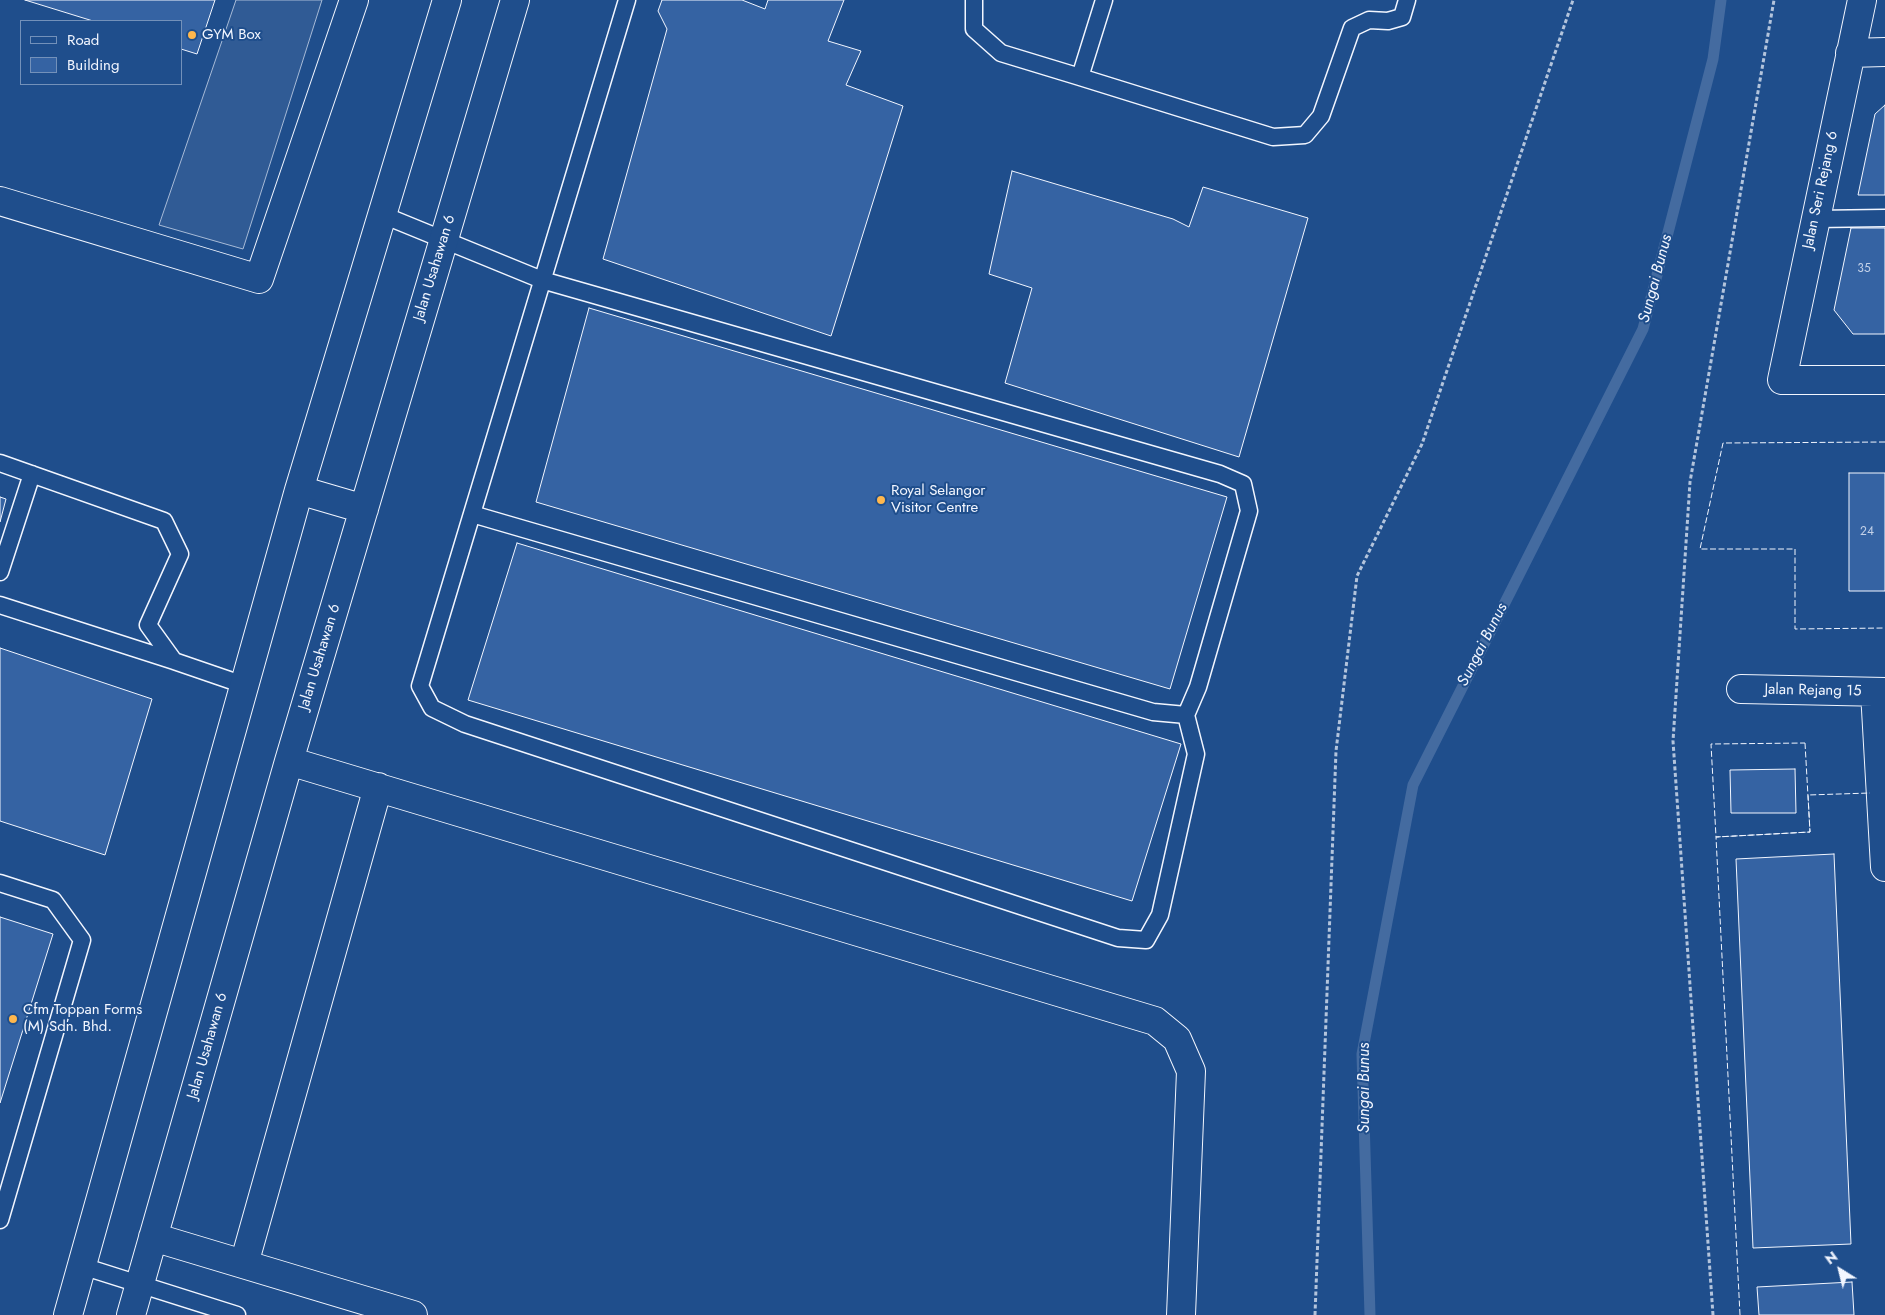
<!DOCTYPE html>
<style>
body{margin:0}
#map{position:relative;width:1885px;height:1315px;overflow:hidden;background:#1f4e8c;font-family:Jost,sans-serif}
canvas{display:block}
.legend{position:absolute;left:20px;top:20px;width:162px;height:65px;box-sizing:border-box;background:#1f4e8c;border:1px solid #7391ba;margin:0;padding:6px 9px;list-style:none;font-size:15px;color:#f2f6ff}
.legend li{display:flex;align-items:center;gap:10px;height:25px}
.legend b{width:25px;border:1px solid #7391ba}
.north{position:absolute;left:1815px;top:1245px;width:50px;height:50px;-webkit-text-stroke:4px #1f4e8c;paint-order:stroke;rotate:324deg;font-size:14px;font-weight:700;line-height:20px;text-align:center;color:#f2f6ff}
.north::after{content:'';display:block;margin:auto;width:18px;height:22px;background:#f2f6ff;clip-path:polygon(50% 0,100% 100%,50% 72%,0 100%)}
</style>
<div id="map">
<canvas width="1885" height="1315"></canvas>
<ul class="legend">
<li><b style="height:6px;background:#1f4e8c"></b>Road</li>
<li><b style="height:14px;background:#3563a3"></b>Building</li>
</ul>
<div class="north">N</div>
</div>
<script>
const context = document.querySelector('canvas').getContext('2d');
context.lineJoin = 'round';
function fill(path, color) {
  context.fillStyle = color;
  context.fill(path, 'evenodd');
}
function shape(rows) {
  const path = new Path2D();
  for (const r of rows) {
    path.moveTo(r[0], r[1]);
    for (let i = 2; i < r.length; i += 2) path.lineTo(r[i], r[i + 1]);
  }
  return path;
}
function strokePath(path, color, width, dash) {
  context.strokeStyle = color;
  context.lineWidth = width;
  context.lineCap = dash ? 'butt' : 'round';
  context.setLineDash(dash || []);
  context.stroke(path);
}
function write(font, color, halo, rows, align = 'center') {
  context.font = font + ' Jost,sans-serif';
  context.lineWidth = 4;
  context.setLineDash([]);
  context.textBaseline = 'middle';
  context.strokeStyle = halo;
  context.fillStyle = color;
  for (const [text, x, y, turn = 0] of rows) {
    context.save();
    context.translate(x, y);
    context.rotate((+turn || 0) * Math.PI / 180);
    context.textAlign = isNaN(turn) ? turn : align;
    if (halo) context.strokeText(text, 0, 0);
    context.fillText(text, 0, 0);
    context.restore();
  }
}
const built = shape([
 [236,0,322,0,243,249,159,225,236,0]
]);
fill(built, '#305b95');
strokePath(built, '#a8bbd7', 1);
strokePath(shape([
 [1370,1315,1362,1054,1413,785,1643,329,1713,59,1721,0]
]), '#446ba0', 11);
const building = shape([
 [25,0,215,0,197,54,181,49,181,21,93,21,25,0],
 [662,0,742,0,765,9,768,0,844,0,828,41,861,51,846,85,903,106,831,336,603,259,667,29,658,11,662,0],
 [1885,105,1885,195,1858,195,1875,114,1885,105],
 [1012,171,1173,219,1189,227,1203,187,1308,218,1239,457,1005,383,1032,288,989,274,1012,171],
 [1851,228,1885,228,1885,334,1853,334,1834,310,1851,228],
 [589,308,1227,497,1170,689,536,502,589,308],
 [1849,473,1885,473,1885,591,1849,591,1849,473],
 [0,497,6,499,0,522,0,497],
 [517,543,1181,744,1132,901,468,700,517,543],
 [0,648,152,699,105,855,0,821,0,648],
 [1795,769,1796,813,1731,813,1730,770,1795,769],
 [1834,854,1851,1244,1753,1248,1736,859,1834,854],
 [0,917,53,934,0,1103,0,917],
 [1852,1282,1854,1315,1759,1315,1757,1287,1852,1282]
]);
fill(building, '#3563a3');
strokePath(building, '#f2f6ff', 1);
const lane = shape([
 [627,0,420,686,432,708,465,724,1118,938,1146,940,1160,915,1196,754,1186,715],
 [974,0,974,29,1001,53,1080,77,1104,0],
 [1080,77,1273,137,1305,135,1321,116,1352,28,1369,20,1388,21,1402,17,1407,0],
 [383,215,542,280,1220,474,1243,484,1249,511,1198,687,1186,715,1153,712,472,514],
 [1815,219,1885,218],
 [0,463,164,521,180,554,148,625,174,661,244,685],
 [0,572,32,474],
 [0,605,174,661],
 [0,883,53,900,82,940,0,1220],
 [82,1266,237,1315]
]);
const street = shape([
 [1862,0,1782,380,1885,380],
 [1850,53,1885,52],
 [0,201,259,279,354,0],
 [299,490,364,509],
 [1741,689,1885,692],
 [1875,692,1885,867],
 [289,761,1155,1021,1177,1039,1191,1071,1181,1315],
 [153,1237,413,1315],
 [244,1264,378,787],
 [68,1315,299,490,447,0],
 [131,1315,289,761,515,0]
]);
strokePath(lane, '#f2f6ff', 19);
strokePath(street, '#f2f6ff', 30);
strokePath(shape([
 [1315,1315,1336,751,1357,576,1422,444,1573,0],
 [1713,1315,1673,741,1690,482,1774,0]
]), '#b3c4dc', 3, [4, 2.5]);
strokePath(lane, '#1f4e8c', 16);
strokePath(street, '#1f4e8c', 28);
strokePath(shape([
 [1885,442,1723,443,1700,549,1795,549,1795,629,1885,628],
 [1805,743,1810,832,1716,837,1711,744,1805,743],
 [1740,1315,1716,837,1810,832,1808,795,1870,793]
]), '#f2f6ff', 1, [6, 2.5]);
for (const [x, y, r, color] of [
 [192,35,5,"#ffb74d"],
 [881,500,5,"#ffb74d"],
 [13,1019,5,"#ffb74d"]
]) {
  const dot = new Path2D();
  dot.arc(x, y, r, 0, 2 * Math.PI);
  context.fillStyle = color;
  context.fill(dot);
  strokePath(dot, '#1f4e8c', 2);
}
write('12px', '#c3d1e8', null, [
 ["35",1864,269],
 ["24",1867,532]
]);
write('15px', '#f2f6ff', '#1f4e8c', [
 ["GYM Box",202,35],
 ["Royal Selangor",891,491],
 ["Visitor Centre",891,508],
 ["Cfm Toppan Forms",23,1010],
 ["(M) Sdn. Bhd.",23,1027]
], 'left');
write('15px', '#f2f6ff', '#1f4e8c', [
 ["Jalan Seri Rejang 6",1821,190,-78],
 ["Jalan Usahawan 6",435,268,-73],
 ["Jalan Usahawan 6",320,657,-73],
 ["Jalan Rejang 15",1813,691,1],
 ["Jalan Usahawan 6",208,1046,-74]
]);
write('italic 16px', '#f2f6ff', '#1f4e8c', [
 ["Sungai Bunus",1656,279,-75],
 ["Sungai Bunus",1483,645,-63],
 ["Sungai Bunus",1365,1088,-90]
]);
</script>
